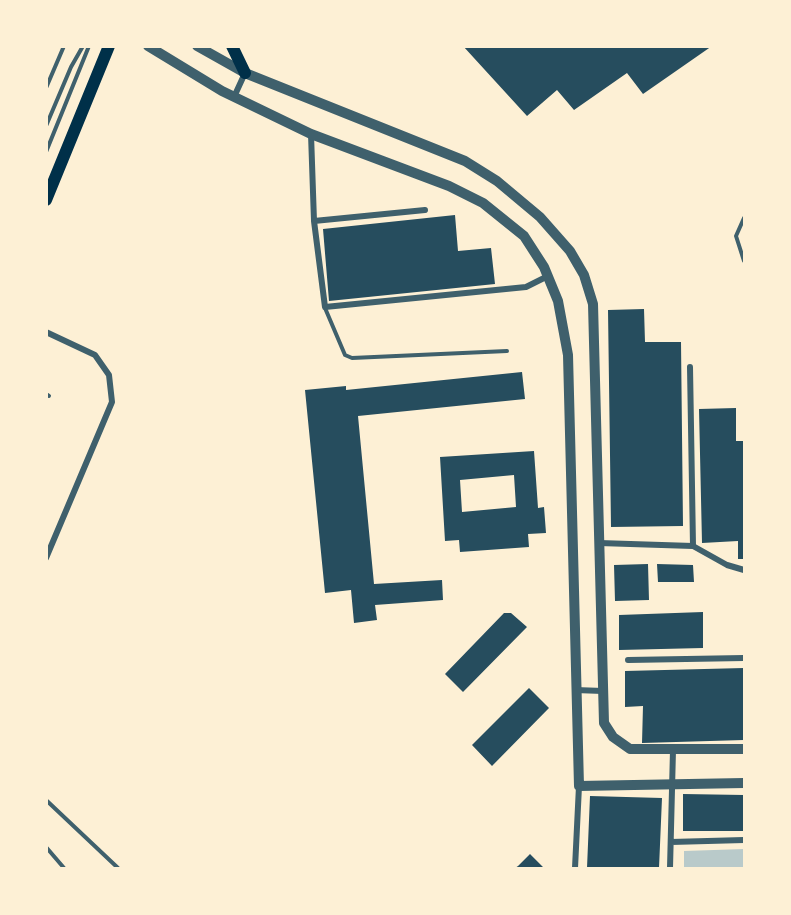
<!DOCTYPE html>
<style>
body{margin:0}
#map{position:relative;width:791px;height:915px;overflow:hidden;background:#fdf0d5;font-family:"IBM Plex Sans",sans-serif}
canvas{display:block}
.frame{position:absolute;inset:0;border:48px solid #fdf0d5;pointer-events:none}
</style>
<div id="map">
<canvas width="791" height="915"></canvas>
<div class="frame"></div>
</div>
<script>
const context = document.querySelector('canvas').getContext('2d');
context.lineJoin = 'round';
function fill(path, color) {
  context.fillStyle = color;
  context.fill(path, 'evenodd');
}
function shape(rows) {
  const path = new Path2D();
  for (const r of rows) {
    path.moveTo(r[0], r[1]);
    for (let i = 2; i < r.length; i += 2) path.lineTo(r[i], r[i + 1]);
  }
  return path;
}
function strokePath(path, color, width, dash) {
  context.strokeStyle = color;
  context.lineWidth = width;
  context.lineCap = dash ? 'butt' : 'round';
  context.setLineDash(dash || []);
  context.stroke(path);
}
fill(shape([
 [744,849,744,868,684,868,684,851]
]), '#b9caca');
fill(shape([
 [463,46,712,46,643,94,627,73,574,110,557,90,527,116],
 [455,215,458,251,491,248,495,284,329,301,323,229],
 [644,309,645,342,681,342,683,526,611,527,608,310],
 [522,372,525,399,358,416,374,584,442,580,443,600,375,605,377,620,354,623,351,590,325,593,305,390,346,386,346,390],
 [736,408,736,441,744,441,744,559,738,559,738,541,702,543,699,409],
 [534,451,538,508,544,507,546,533,528,534,529,547,460,552,459,540,445,541,440,457],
 [514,475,516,507,462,512,460,480],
 [648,564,649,600,615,601,614,565],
 [657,564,693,565,694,582,658,582],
 [703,612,703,648,619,650,619,615],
 [504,613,511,613,527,627,463,692,445,674],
 [744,668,744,740,642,743,643,706,625,707,625,671],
 [529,688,549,708,492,766,472,745],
 [683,794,744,795,744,831,683,831],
 [590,796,662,798,659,868,587,868],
 [530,854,544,868,515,868,518,866]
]), '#264d5e');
strokePath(shape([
 [46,88,64,46],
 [46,126,71,67,83,46],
 [46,152,89,46],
 [744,218,736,236,744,261],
 [325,308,345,355,352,358,507,351],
 [46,394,49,396],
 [46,800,118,868],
 [46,847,64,868]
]), '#3f606c', 4);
strokePath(shape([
 [234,97,245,73],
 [311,134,314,221,325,307,526,287,548,276],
 [314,221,425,210],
 [46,332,95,355,109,375,112,402,46,558],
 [690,367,693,546],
 [599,543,693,546,727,565,744,570],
 [628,660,744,658],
 [575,690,603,691],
 [671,842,744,840],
 [575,868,579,786],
 [670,868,673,750]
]), '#3f606c', 6);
strokePath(shape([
 [148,46,222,91,311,134,449,186,483,203,524,236,544,267,558,301,568,355,579,786,744,783],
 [197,46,245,73,465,161,497,181,540,217,570,251,584,275,593,304,604,723,613,737,630,749,744,749]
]), '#3f606c', 10);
strokePath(shape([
 [232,46,245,73]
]), '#003049', 12);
strokePath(shape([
 [46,200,109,46]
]), '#003049', 12);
</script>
